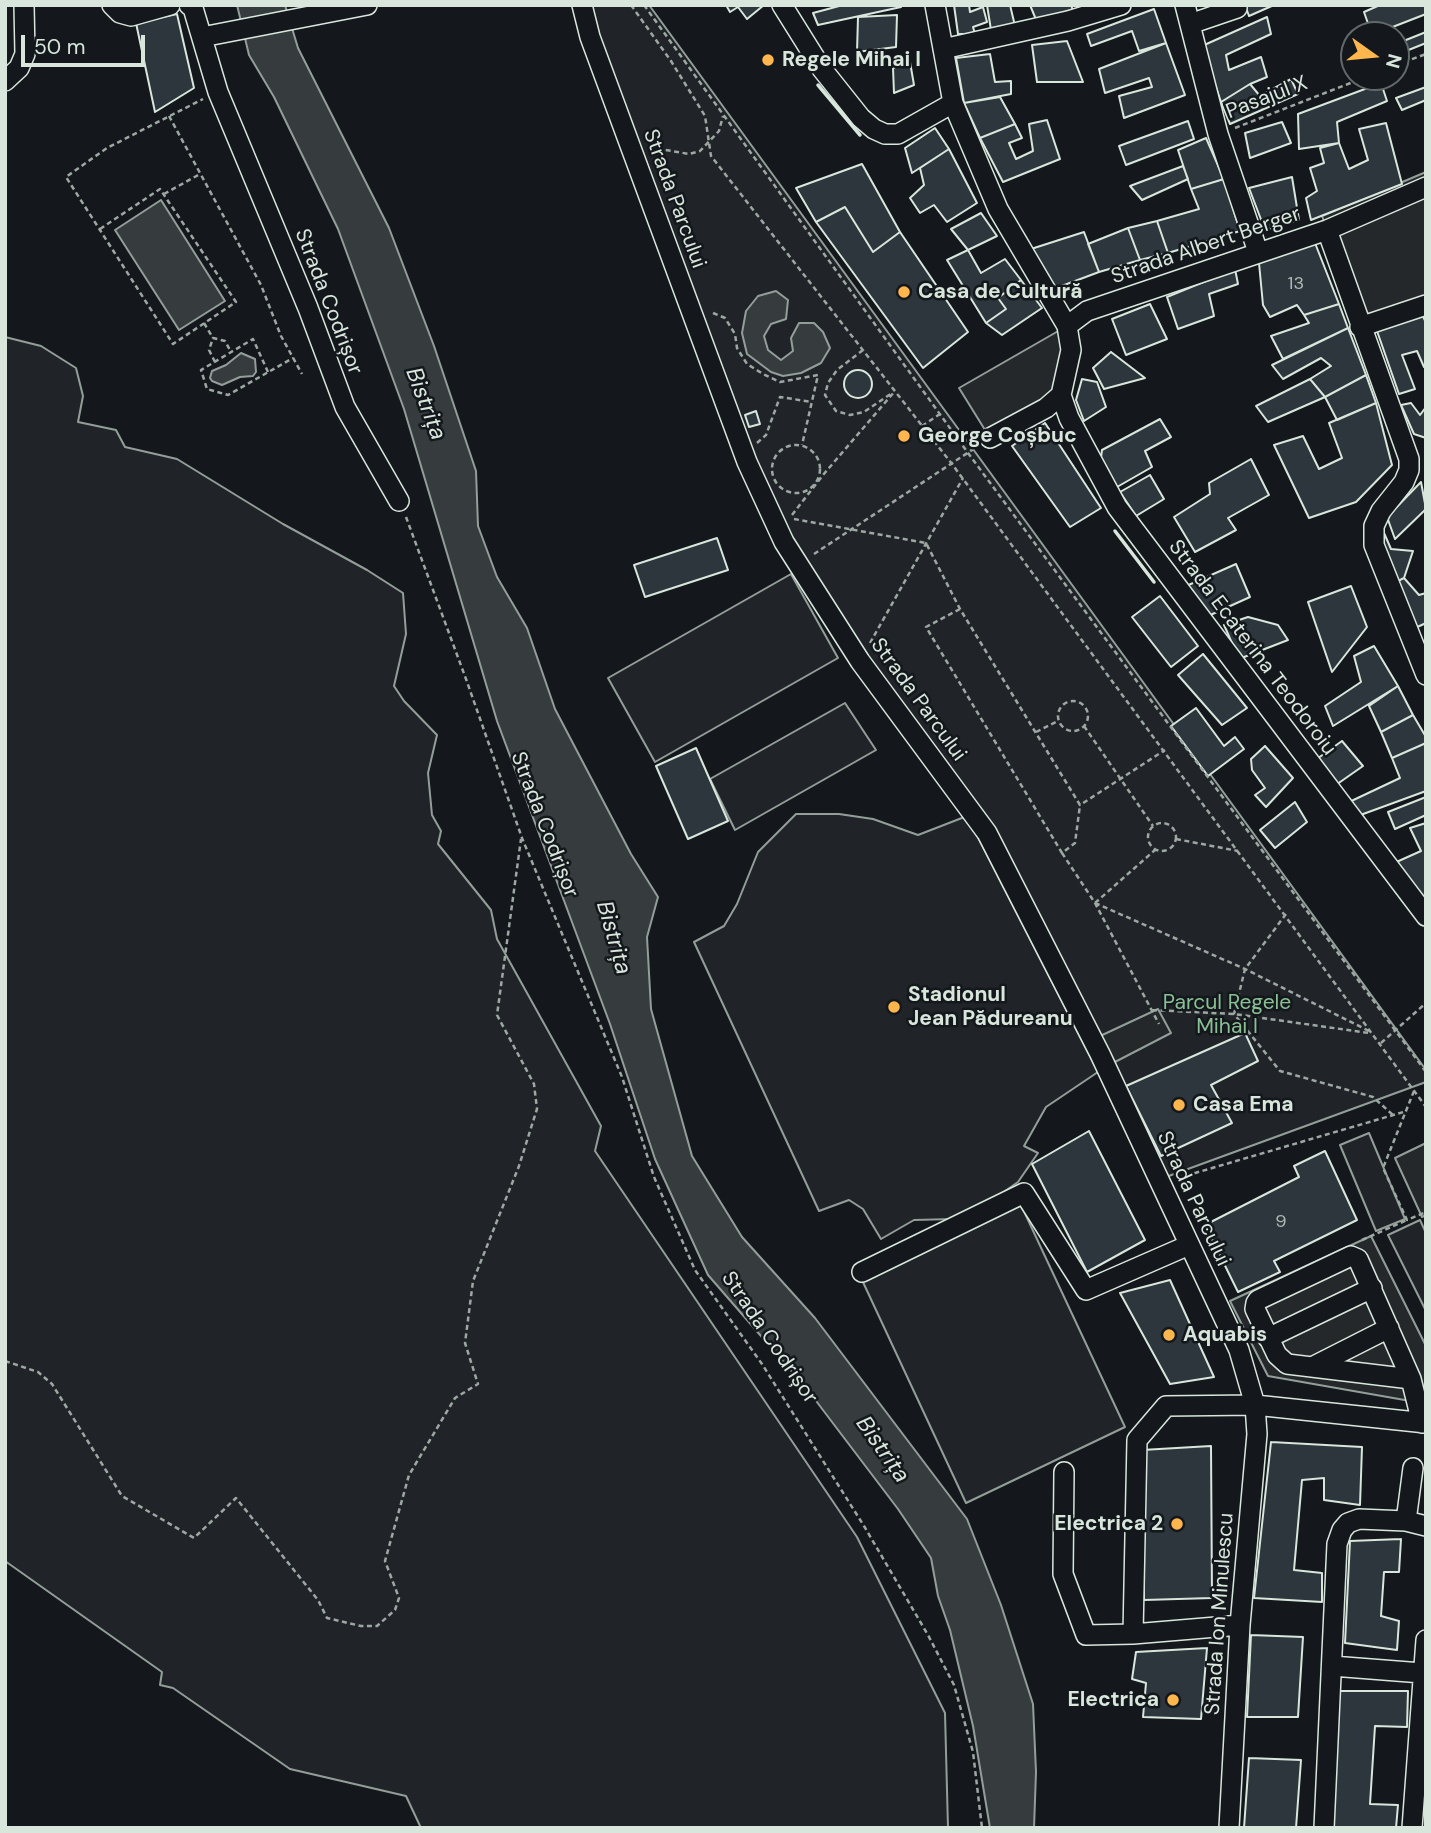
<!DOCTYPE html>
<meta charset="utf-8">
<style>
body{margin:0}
#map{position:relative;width:1431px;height:1833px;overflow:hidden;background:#14181c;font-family:"DM Sans",sans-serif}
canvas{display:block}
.frame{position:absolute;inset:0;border:7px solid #d8e6dc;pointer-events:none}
.north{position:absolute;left:1340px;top:21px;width:70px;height:70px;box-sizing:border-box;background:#14181c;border:2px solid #626a69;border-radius:50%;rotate:105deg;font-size:19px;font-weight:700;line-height:28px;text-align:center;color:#d8e6dc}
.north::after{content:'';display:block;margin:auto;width:24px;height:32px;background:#ffb74d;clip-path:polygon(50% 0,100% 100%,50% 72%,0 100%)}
.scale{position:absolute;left:21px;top:35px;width:124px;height:32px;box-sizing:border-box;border:4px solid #d8e6dc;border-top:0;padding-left:9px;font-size:21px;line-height:24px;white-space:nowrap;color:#d8e6dc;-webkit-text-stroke:5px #14181c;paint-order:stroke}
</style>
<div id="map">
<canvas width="1431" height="1833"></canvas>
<div class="frame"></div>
<div class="north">N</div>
<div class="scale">50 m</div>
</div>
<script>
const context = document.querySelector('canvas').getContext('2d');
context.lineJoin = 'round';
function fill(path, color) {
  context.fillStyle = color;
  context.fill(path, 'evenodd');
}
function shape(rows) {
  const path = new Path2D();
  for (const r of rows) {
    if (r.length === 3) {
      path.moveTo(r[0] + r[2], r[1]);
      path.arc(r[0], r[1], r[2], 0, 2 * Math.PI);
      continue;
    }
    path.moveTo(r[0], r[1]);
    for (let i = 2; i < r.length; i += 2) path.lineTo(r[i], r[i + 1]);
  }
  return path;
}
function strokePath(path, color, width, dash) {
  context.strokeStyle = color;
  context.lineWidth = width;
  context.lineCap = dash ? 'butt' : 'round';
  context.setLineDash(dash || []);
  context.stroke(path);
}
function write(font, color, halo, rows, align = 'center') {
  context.font = font + ' "DM Sans",sans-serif';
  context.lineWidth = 5;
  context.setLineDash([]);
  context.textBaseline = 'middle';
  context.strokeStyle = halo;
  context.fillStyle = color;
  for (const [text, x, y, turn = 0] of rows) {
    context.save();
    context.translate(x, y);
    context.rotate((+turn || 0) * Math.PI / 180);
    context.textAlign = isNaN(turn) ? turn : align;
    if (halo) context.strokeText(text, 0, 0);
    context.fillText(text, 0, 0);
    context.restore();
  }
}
const green = shape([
 [586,5,649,5,1426,1070,1426,1082,1166,1177,987,833,784,542,586,5],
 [5,337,41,346,76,368,83,396,78,422,116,430,125,447,177,459,283,524,367,570,403,593,406,634,394,686,404,701,437,735,428,773,432,815,441,831,438,844,491,910,497,939,601,1126,595,1151,857,1537,945,1713,948,1828,421,1828,406,1796,290,1769,173,1688,160,1685,162,1672,5,1561,5,337],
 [791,574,838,658,655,762,608,678,791,574],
 [845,703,876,750,735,830,710,779,845,703],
 [796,814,839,814,873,819,918,835,967,816,1098,1072,1046,1107,1024,1146,1038,1153,1018,1182,988,1203,953,1219,914,1220,881,1239,863,1209,849,1200,819,1211,694,942,724,926,737,904,758,852,796,814],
 [1369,1133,1405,1219,1376,1231,1340,1145,1369,1133],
 [1021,1205,1125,1427,966,1503,862,1280,1021,1205],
 [1420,1220,1426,1233,1426,1311,1388,1235,1420,1220]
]);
fill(green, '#202428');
strokePath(green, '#939e99', 2);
const parking = shape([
 [1426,172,1426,301,1363,324,1322,216,1426,172],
 [1067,326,1061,395,990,438,959,388,1067,326],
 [1158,1009,1171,1033,1113,1063,1098,1037,1158,1009],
 [1426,1143,1426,1215,1422,1217,1395,1158,1426,1143],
 [1371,1236,1426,1346,1426,1400,1416,1402,1268,1376,1230,1301,1371,1236]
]);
fill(parking, '#24282b');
strokePath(parking, '#939e99', 2);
const water = shape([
 [237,5,285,5,298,48,389,228,434,346,476,471,478,526,497,577,527,628,555,709,631,854,658,897,647,937,651,1009,692,1156,742,1237,815,1318,967,1519,1001,1605,1033,1704,1036,1772,1034,1828,990,1828,973,1726,950,1630,938,1596,931,1558,898,1509,807,1389,708,1275,655,1159,610,1024,497,721,404,409,338,229,274,97,249,55,237,5],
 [161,200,225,301,179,330,115,230,161,200],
 [776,291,788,300,786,319,771,324,764,336,768,350,781,360,793,351,791,338,799,323,814,323,823,332,830,348,821,363,801,373,783,376,771,372,747,354,742,333,746,311,758,296,776,291],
 [241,353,255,359,256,372,253,376,240,377,222,385,212,381,210,378,212,371,226,365,241,353]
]);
fill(water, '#363b3e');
strokePath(water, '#939e99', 2);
const building = shape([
 [726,5,764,5,747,19,738,7,730,12,726,5],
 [843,5,901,5,901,7,818,25,813,13,843,5],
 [954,5,969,5,970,12,983,7,987,22,973,27,975,34,958,34,954,5],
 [987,5,1010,5,1015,26,991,30,987,5],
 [1030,5,1071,5,1074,13,1037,22,1030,5],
 [1245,5,1274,5,1249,16,1245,5],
 [1380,5,1426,5,1426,14,1372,35,1364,12,1380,5],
 [1154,9,1166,43,1139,51,1132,31,1091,46,1087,34,1154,9],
 [177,14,194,88,155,112,136,23,177,14],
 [897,15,896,47,857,52,858,17,897,15],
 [1267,17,1271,34,1226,55,1229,70,1261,57,1267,77,1250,84,1221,102,1202,46,1267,17],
 [1426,32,1426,43,1396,55,1396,44,1426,32],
 [1067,41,1083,82,1037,82,1032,45,1067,41],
 [1166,43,1185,95,1124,118,1119,96,1152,87,1149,78,1105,93,1099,69,1166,43],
 [990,54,995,82,1011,81,1011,94,964,103,956,58,990,54],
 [910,62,914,85,894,93,893,68,910,62],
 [1291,79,1298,94,1230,124,1221,102,1250,84,1260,96,1291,79],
 [1381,83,1387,101,1337,122,1339,143,1299,149,1298,114,1381,83],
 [1426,87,1426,100,1402,110,1396,98,1426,87],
 [1000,97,1015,124,980,138,964,103,1000,97],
 [1047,120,1060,159,1003,182,980,138,1015,124,1022,138,1009,143,1016,159,1033,151,1029,124,1047,120],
 [1188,121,1194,139,1126,165,1119,146,1188,121],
 [1282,122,1291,143,1250,158,1245,133,1282,122],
 [1386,123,1402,184,1311,220,1306,198,1317,191,1310,168,1324,163,1320,148,1339,143,1349,169,1368,160,1359,129,1386,123],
 [935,128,949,149,912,173,905,148,935,128],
 [1206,138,1224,179,1191,189,1178,150,1206,138],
 [949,149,977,203,947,222,934,205,920,213,910,198,924,185,920,168,949,149],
 [862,164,900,232,873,252,845,207,816,222,796,188,862,164],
 [1183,166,1188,179,1142,200,1130,186,1183,166],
 [1292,177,1299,220,1265,230,1249,188,1292,177],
 [1224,179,1240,231,1168,253,1157,221,1199,209,1191,189,1224,179],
 [845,207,873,252,900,232,968,332,923,368,816,222,845,207],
 [981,213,997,236,968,250,951,229,981,213],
 [1157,221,1168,253,1140,260,1128,228,1157,221],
 [1128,228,1140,260,1099,272,1088,244,1128,228],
 [1084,232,1099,272,1051,290,1031,249,1084,232],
 [1315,243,1339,304,1304,315,1297,305,1270,317,1263,305,1259,263,1315,243],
 [968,250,981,273,1005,259,1021,280,998,298,1006,309,986,323,947,260,968,250],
 [1235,269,1238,284,1209,294,1214,316,1178,329,1167,297,1235,269],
 [1021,280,1042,308,1002,335,986,323,1006,309,998,298,1021,280],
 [1150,304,1167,339,1126,355,1112,319,1150,304],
 [1339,304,1348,328,1283,359,1271,336,1309,323,1304,315,1339,304],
 [1423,316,1426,323,1426,367,1424,367,1417,351,1402,355,1415,389,1399,394,1377,331,1423,316],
 [1348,328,1366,375,1325,397,1310,379,1331,366,1321,358,1283,379,1272,365,1348,328],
 [1111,352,1145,378,1104,389,1093,368,1111,352],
 [858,384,14],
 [1366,375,1376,403,1337,420,1325,397,1366,375],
 [1082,379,1097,382,1106,407,1084,421,1076,400,1082,379],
 [1310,379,1325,397,1268,422,1256,406,1310,379],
 [1376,403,1392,465,1356,502,1309,518,1274,445,1303,436,1319,469,1342,458,1329,423,1376,403],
 [1411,403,1420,415,1426,407,1426,438,1414,434,1401,405,1411,403],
 [756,411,760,424,749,427,745,415,756,411],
 [1160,419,1171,437,1145,451,1152,467,1117,487,1100,465,1102,450,1160,419],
 [1045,423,1101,508,1070,527,1012,446,1045,423],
 [1251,459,1269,495,1228,518,1236,530,1195,552,1174,517,1210,494,1209,483,1251,459],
 [1150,475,1164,499,1136,516,1120,492,1150,475],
 [1421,482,1426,509,1395,539,1387,517,1421,482],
 [1381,526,1391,549,1413,551,1404,578,1392,584,1379,549,1381,526],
 [717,538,728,570,645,597,634,565,717,538],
 [1236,564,1250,597,1206,617,1184,587,1236,564],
 [1404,578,1419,595,1426,593,1426,623,1413,629,1392,584,1404,578],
 [1351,586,1367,627,1332,672,1308,602,1351,586],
 [1160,596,1198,646,1171,667,1132,617,1160,596],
 [1248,617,1278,625,1288,640,1239,659,1224,625,1248,617],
 [1374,646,1398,686,1333,726,1325,706,1361,682,1354,656,1374,646],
 [1203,654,1247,708,1222,725,1178,675,1203,654],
 [1398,686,1413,715,1381,732,1369,706,1398,686],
 [1196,708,1224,746,1235,737,1244,749,1208,776,1171,726,1196,708],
 [1413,715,1426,737,1426,743,1392,758,1381,732,1413,715],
 [1342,741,1363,766,1333,787,1314,761,1342,741],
 [1426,743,1426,791,1355,817,1345,804,1400,778,1392,758,1426,743],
 [1265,746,1293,778,1266,807,1255,795,1265,788,1252,770,1251,759,1265,746],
 [696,748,728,821,688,839,656,766,696,748],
 [1426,797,1426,815,1395,829,1388,812,1426,797],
 [1295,802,1307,822,1275,848,1260,830,1295,802],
 [1426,823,1426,895,1420,898,1392,864,1421,851,1410,828,1426,823],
 [1245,1033,1258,1061,1211,1085,1232,1123,1161,1156,1126,1086,1245,1033],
 [1089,1131,1145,1240,1087,1272,1032,1164,1089,1131],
 [1325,1151,1357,1220,1274,1261,1280,1272,1238,1292,1205,1225,1299,1177,1294,1166,1325,1151],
 [1170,1280,1214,1377,1170,1384,1120,1293,1170,1280],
 [1271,1442,1362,1447,1360,1505,1324,1500,1324,1478,1302,1480,1294,1570,1322,1573,1322,1602,1254,1598,1271,1442],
 [1211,1446,1212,1598,1144,1600,1142,1450,1211,1446],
 [1401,1539,1399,1572,1384,1572,1381,1616,1399,1621,1397,1650,1345,1643,1350,1541,1401,1539],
 [1251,1635,1303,1637,1298,1717,1247,1717,1251,1635],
 [1207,1648,1201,1719,1143,1717,1146,1683,1132,1679,1136,1652,1207,1648],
 [1338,1691,1408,1691,1407,1727,1375,1726,1370,1804,1398,1805,1396,1828,1332,1828,1338,1691],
 [1249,1758,1301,1760,1296,1828,1244,1828,1249,1758]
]);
fill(building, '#2c363c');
strokePath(building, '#d8e6dc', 2);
const minor = shape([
 [112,5,120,13,131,16,170,5],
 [189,5,193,8,218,92,308,308,345,407,399,501],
 [582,5,590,37,747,462,784,542,860,661,987,833,1100,1054,1239,1350,1255,1405,1257,1434,1240,1625,1229,1828],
 [782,5,822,69,861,118,874,129,885,134,898,134,953,103],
 [935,5,953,103,998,209,1067,326,1071,350,1061,395,1046,408,990,438],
 [1185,5,1218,134,1258,252],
 [1190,24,1237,8],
 [202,37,367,5],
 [943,49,1068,21,1121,5],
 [5,81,19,68,25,54,24,5],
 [1327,230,1409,459,1409,470,1404,482,1381,511,1374,526,1374,545,1426,675],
 [1067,326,1087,311,1327,230,1426,187],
 [1360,327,1426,305],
 [1061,395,1069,418,1117,507,1426,916],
 [862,1272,1024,1193,1086,1290,1189,1245],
 [1268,1338,1372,1288],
 [1312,1367,1389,1328],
 [1411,1379,1287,1364,1277,1355,1255,1309,1256,1303,1258,1300,1351,1256,1358,1259,1411,1379,1422,1423],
 [1064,1472,1063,1574,1086,1635,1133,1634],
 [1406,1521,1426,1526],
 [1240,1625,1133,1634,1137,1440,1166,1406,1255,1405,1426,1423],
 [1332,1666,1422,1673],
 [1324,1828,1337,1544,1342,1530,1348,1523,1359,1519,1406,1521,1413,1468],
 [1412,1828,1426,1640]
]);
strokePath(minor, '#d8e6dc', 22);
strokePath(shape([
 [631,5,671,61,705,116,711,156,952,464,1426,1107],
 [644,5,968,453,1426,1072],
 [1396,65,1426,54],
 [169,116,261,285,281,336,302,374],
 [1235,128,1366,77],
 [649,151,660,149,689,154,700,151,719,131,723,116],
 [164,194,200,174],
 [100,229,160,189,236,302,173,344,66,177,107,148,203,99],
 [713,313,725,318,735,334,737,348,747,364,763,374,780,382,818,375,802,445],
 [204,323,213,338],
 [863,350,837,370,828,383,825,395,836,411,850,415,864,412,892,393],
 [215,362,209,350,213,338,225,341,231,352],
 [268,372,253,339,201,370,207,389,228,395,293,358],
 [922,426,940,414],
 [757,443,766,435,780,397,812,402],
 [796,469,24],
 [792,515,823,475,895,391],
 [406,517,466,679,522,838,622,1077,654,1177,695,1270,762,1364,864,1526,928,1635,954,1685,973,1752,982,1828],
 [794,519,926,543,960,609,1080,805,1165,750],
 [814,554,975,448],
 [960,609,926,627,1062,853,1075,843,1080,805],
 [870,643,963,478],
 [1073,716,15],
 [1084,726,1153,826],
 [1036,732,1058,721],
 [1162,837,14],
 [1176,839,1238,851],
 [1062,853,1095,903,1159,1024],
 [1095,903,1245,969,1371,1032],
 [1095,903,1155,850],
 [1286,914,1245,969,1234,1014,1280,1071,1373,1097,1393,1115],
 [1152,1010,1234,1014,1369,1033],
 [1381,1043,1426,1003],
 [1414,1091,1383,1168,1407,1220,1426,1212],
 [1178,1178,1407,1111],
 [1362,1240,1407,1220],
 [5,1361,38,1372,52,1384,122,1496,194,1538,236,1498,318,1600,327,1618,361,1626,377,1626,395,1610,399,1598,385,1561,409,1475,455,1398,478,1384,465,1343,473,1281,519,1166,537,1109,534,1084,497,1015,521,839]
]), '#9da8a2', 2.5, [5, 3.5]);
strokePath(minor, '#14181c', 19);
strokePath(shape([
 [818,85,860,135],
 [1115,531,1154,582]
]), '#d8e6dc', 3.5);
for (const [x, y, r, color] of [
 [768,60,7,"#ffb74d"],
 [904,292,7,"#ffb74d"],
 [904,436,7,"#ffb74d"],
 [894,1007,7,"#ffb74d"],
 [1179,1105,7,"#ffb74d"],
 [1169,1335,7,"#ffb74d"],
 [1177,1524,7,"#ffb74d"],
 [1173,1700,7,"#ffb74d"]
]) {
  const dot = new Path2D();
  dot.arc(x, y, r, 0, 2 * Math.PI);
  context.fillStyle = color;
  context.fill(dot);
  strokePath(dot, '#14181c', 2.5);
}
write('18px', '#adbab4', null, [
 ["13",1296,284],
 ["9",1281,1222]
]);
write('bold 21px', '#d8e6dc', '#14181c', [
 ["Regele Mihai I",782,60],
 ["Casa de Cultură",918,292],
 ["George Coșbuc",918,436],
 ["Stadionul",908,995],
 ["Jean Pădureanu",908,1019],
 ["Casa Ema",1193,1105],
 ["Aquabis",1183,1335],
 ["Electrica 2",1163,1524,"right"],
 ["Electrica",1159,1700,"right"]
], 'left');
write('21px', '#d8e6dc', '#14181c', [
 ["Pasajul X",1267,98,-21],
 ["Strada Parcului",674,199,70],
 ["Strada Albert Berger",1206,246,-19],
 ["Strada Codrișor",328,302,69],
 ["Strada Ecaterina Teodoroiu",1252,648,53],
 ["Strada Parcului",918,700,54],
 ["Strada Codrișor",544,825,69],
 ["Strada Parcului",1193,1199,65],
 ["Strada Codrișor",769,1338,56],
 ["Strada Ion Minulescu",1220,1614,-86]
]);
write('21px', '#8ac095', '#14181c', [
 ["Parcul Regele",1227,1003],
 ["Mihai I",1227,1027]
]);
write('italic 23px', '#d8e6dc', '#14181c', [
 ["Bistrița",425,404,69],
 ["Bistrița",613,938,74],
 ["Bistrița",882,1450,55]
]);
</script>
